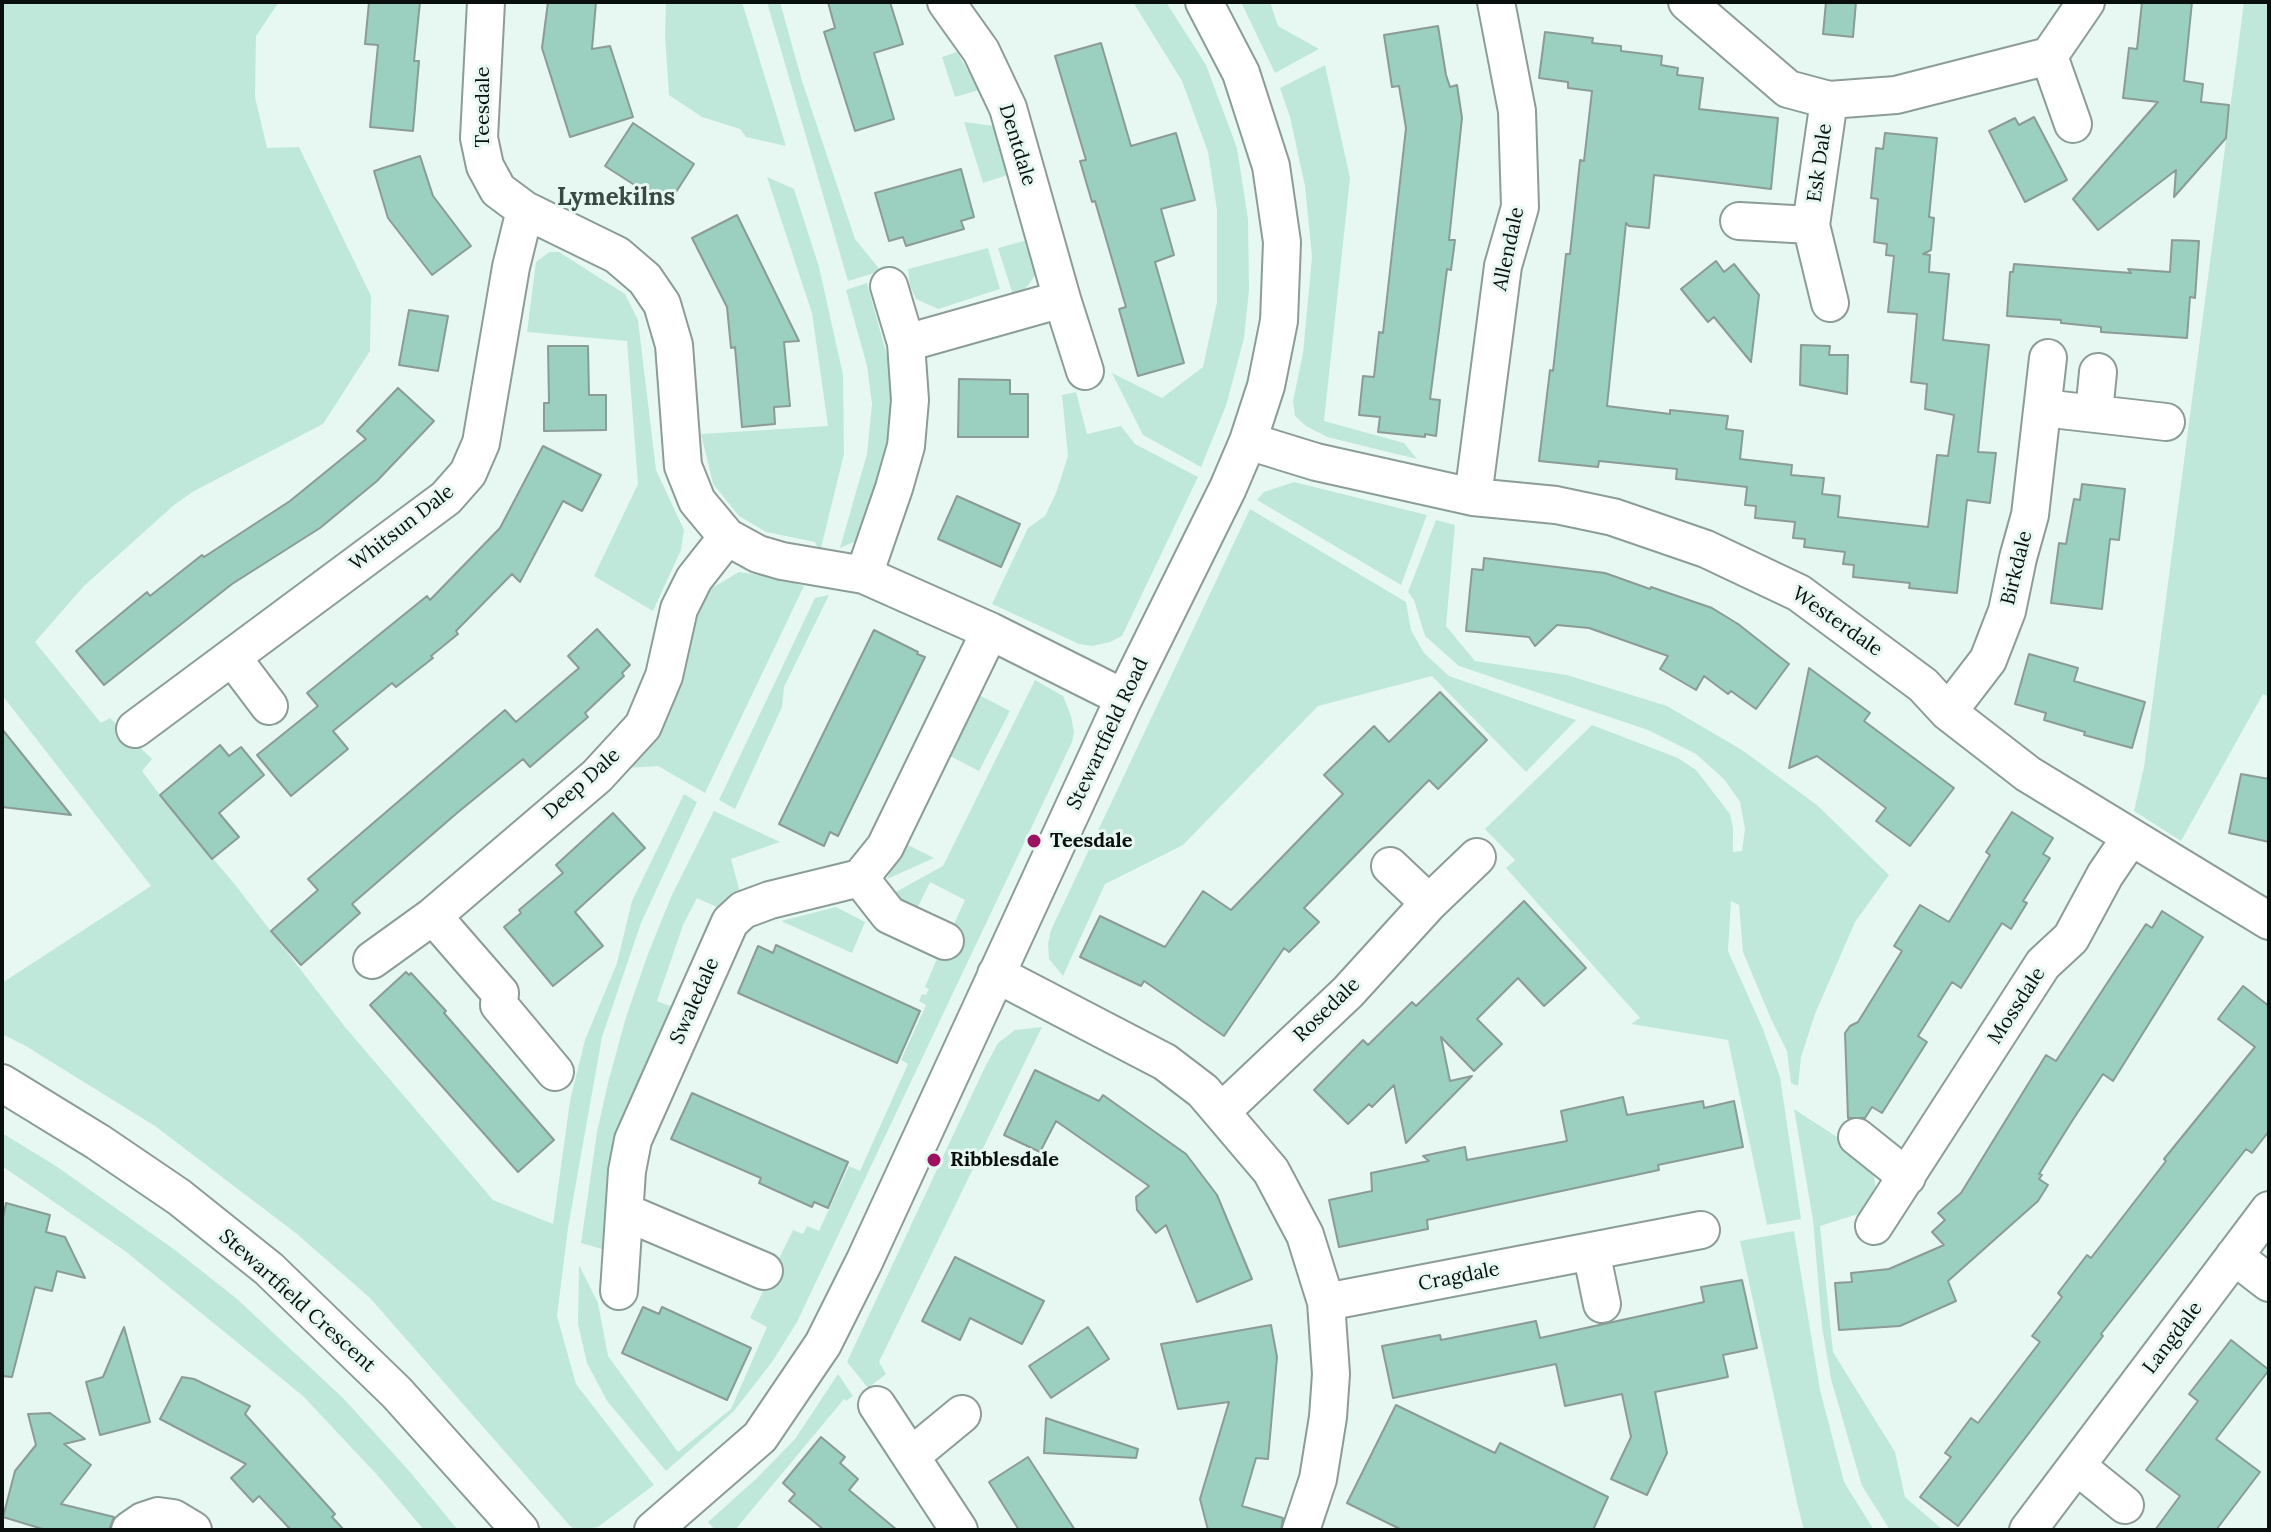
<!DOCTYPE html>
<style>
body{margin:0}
#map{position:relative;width:2271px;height:1532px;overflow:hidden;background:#e7f8f3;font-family:Lora,serif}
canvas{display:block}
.frame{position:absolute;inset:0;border:4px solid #090f0d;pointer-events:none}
</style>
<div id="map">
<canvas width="2271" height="1532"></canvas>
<div class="frame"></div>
</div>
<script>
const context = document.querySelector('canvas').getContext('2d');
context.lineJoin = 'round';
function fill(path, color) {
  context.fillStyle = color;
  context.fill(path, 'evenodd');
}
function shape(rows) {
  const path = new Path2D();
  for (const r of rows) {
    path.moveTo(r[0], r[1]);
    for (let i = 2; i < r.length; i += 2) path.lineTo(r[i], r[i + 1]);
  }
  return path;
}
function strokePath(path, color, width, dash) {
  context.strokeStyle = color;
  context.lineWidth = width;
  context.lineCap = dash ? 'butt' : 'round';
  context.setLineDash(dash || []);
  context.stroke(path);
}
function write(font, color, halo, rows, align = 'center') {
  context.font = font + ' Lora,serif';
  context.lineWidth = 6;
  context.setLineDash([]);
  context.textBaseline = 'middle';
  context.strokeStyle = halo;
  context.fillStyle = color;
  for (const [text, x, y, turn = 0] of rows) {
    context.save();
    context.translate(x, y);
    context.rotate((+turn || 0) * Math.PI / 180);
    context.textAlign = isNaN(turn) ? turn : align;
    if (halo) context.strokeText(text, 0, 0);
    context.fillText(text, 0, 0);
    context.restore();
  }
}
fill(shape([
 [2,2,279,2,256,36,255,97,267,148,299,147,371,296,370,351,323,424,194,491,174,505,84,586,35,642,101,723,110,718,152,759,142,771,160,795,236,886,345,1027,493,1200,553,1224,570,1101,585,1040,617,963,632,901,684,794,697,802,641,923,602,1037,568,1228,557,1316,576,1384,654,1485,598,1527,577,1530,570,1526,370,1298,297,1234,155,1126,24,1045,2,1034,2,983,151,886,2,695],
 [666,2,742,2,786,146,746,137,740,129,702,117,669,95,665,35],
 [767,2,780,2,802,81,855,239,881,271,848,281],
 [1133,2,1166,2,1206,65,1237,148,1248,219,1249,290,1244,338,1226,406,1201,467,1143,435,1112,373,1162,398,1203,367,1217,302,1217,210,1208,152,1182,81],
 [1241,2,1270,2,1278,26,1319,49,1275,73],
 [2244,2,2269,2,2269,697,2263,694,2181,841,2134,811,2144,767],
 [957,52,979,90,955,97,942,57],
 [1325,65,1350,178,1324,421,1404,443,1417,459,1327,437,1306,426,1295,416,1293,401,1303,353,1312,257,1305,186,1290,117,1280,88],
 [964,122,994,126,1011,174,983,183],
 [767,177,794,189,819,267,843,375,844,454,820,552,815,542,766,532,739,516,713,484,701,434,828,426,812,313],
 [1031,239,1038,263,1034,277,1026,288,1013,295,998,248],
 [988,248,1000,289,938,309,916,299,910,286,908,269],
 [549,252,559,252,625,294,638,320,656,470,684,530,681,550,653,611,594,576,638,484,627,341,527,332,536,262],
 [867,283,891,370,896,409,893,439,868,513,856,541,840,548,867,454,872,404,867,366,846,290],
 [1076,392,1087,434,1121,426,1135,444,1198,477,1122,636,1110,642,1092,646,1079,644,992,604,1028,528,1045,516,1056,493,1068,456,1062,395],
 [1294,482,1427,515,1401,585,1257,500,1264,492],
 [1250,509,1406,602,1411,630,1424,653,1449,676,1576,720,1526,772,1432,676,1318,706,1183,845,1105,884,1063,976,1049,959,1048,944,1051,930],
 [1436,520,1455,525,1446,626,1475,661,1567,675,1667,706,1742,750,1817,805,1889,875,1855,922,1815,1014,1801,1057,1798,1086,1791,1083,1787,1051,1771,1019,1743,952,1739,905,1731,901,1728,951,1763,1029,1780,1077,1801,1219,1767,1225,1728,1040,1631,1024,1640,1018,1506,868,1515,860,1485,829,1592,725,1678,758,1696,770,1730,814,1733,828,1733,852,1742,851,1745,829,1740,802,1724,779,1696,754,1648,730,1459,666,1425,636,1414,600,1408,592],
 [739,572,774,577,804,586,705,793,658,766,627,768,705,592],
 [829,595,784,687,782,707,735,809,719,800,815,598],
 [1035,680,1063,696,1071,716,1074,732,1072,742,797,1322,772,1362,734,1411,666,1471,607,1401,587,1363,578,1324,579,1265,598,1303,608,1356,678,1452,731,1409,767,1327,750,1318,793,1230,803,1234,807,1226,819,1231,849,1166,860,1171,908,1064,901,1060,926,1005,919,1001,922,994,926,995,929,989,925,987,936,961,946,954,953,926,965,900,930,882,916,911,899,902,892,894,943,866],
 [979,695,1010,711,979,771,948,755],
 [714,811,780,842,731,859,740,892,721,909,697,898,683,925,657,1001,675,1008,605,1250,581,1243,597,1132,608,1083,626,1017,648,954,671,897],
 [904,843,934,858,887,879],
 [836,907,865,922,852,953,781,921],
 [1042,1027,879,1362,886,1374,868,1388,847,1362,984,1069,998,1043,1015,1030],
 [1794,1109,1843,1141,1874,1176,1876,1192,1870,1206,1858,1214,1820,1226,1833,1352,1895,1452,1905,1497,1943,1530,1890,1530,1862,1486,1831,1379,1822,1327,1813,1220],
 [2,1133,56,1166,175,1250,236,1298,344,1399,410,1472,458,1530,424,1530,379,1477,303,1396,125,1251,2,1166],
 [1794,1231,1820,1390,1844,1482,1874,1530,1804,1530,1798,1507,1740,1241],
 [838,1374,853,1396,846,1401,844,1399,735,1530,715,1530,708,1522,756,1479,795,1439]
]), '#bfe8db');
const building = shape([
 [369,2,420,2,414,61,419,61,413,131,370,127,378,45,365,44,369,2],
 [548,2,596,2,592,49,610,46,633,117,570,137,542,48,548,2],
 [828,2,890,2,903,44,874,53,894,119,855,131,824,32,835,28,828,2],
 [1826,2,1856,2,1853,37,1823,34,1826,2],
 [2142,2,2192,2,2184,81,2203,84,2201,102,2229,105,2226,138,2174,197,2176,170,2098,230,2073,199,2158,102,2123,98,2129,48,2137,49,2142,2],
 [1438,26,1446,75,1450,87,1457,85,1462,118,1449,240,1455,240,1451,270,1447,269,1430,399,1440,400,1436,436,1425,434,1425,437,1378,432,1380,417,1359,415,1363,376,1374,377,1379,332,1383,333,1406,128,1399,86,1392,87,1384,35,1438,26],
 [1545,32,1593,38,1592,43,1621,46,1621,51,1662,56,1661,65,1678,68,1677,75,1703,78,1699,109,1778,118,1771,189,1654,175,1649,228,1629,226,1626,223,1607,406,1670,414,1670,410,1728,416,1726,429,1743,431,1740,459,1792,465,1791,475,1824,478,1822,494,1840,496,1838,517,1928,527,1937,455,1948,456,1954,415,1925,409,1927,384,1911,382,1917,314,1888,312,1894,256,1886,255,1887,244,1874,242,1878,199,1871,198,1876,148,1883,149,1885,133,1937,138,1929,217,1934,218,1931,250,1923,254,1930,255,1929,272,1949,274,1943,340,1989,345,1978,452,1996,453,1990,503,1967,500,1957,593,1909,588,1910,583,1853,577,1854,565,1843,564,1845,552,1804,547,1805,539,1793,538,1795,522,1755,518,1756,506,1745,505,1747,487,1676,479,1677,469,1599,461,1598,467,1539,461,1550,370,1553,371,1566,254,1570,254,1580,160,1584,161,1592,91,1568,88,1568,82,1539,78,1545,32],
 [1101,43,1131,146,1176,133,1195,200,1161,209,1174,255,1155,262,1184,363,1138,376,1119,309,1126,307,1095,201,1092,202,1080,161,1086,160,1055,56,1101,43],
 [2034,117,2067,180,2025,202,1989,131,2015,118,2019,125,2034,117],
 [633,123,694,164,667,206,605,166,633,123],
 [420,156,433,196,471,246,432,275,388,218,374,171,420,156],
 [961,169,974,217,961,221,964,229,906,246,903,237,889,241,875,193,961,169],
 [737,215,799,341,784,342,790,406,774,407,775,424,742,427,735,347,731,348,727,307,692,238,737,215],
 [2172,240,2199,241,2195,298,2190,297,2187,338,2101,332,2101,327,2061,323,2061,320,2007,316,2010,272,2013,272,2014,264,2131,273,2128,269,2170,272,2172,240],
 [1716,261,1724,272,1734,264,1759,295,1751,362,1714,317,1708,322,1681,289,1716,261],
 [409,310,448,316,438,371,399,365,409,310],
 [1801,345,1830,346,1829,355,1848,355,1847,394,1800,385,1801,345],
 [548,346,588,346,589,395,606,395,606,430,544,431,544,403,549,403,548,346],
 [959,379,1010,380,1010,394,1028,394,1028,437,958,437,959,379],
 [398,388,434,421,377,481,320,528,232,584,104,685,76,651,147,592,150,596,202,555,204,557,290,501,366,439,357,431,398,388],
 [543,446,601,475,582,511,563,501,520,582,512,574,456,631,458,634,431,656,433,658,396,687,392,683,333,731,348,749,291,796,257,755,318,706,307,693,427,596,430,600,500,528,543,446],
 [2082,484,2125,489,2119,540,2110,539,2102,609,2051,603,2059,543,2066,544,2074,499,2080,500,2082,484],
 [957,496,1020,524,1001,567,938,539,957,496],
 [1484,558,1605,573,1650,589,1651,587,1712,608,1738,624,1789,664,1756,709,1731,691,1728,694,1704,676,1696,690,1660,669,1668,656,1589,628,1557,625,1535,646,1529,637,1466,631,1472,569,1483,570,1484,558],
 [597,629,630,665,622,673,624,676,585,713,588,717,530,767,523,759,457,813,352,904,360,913,301,965,271,931,318,890,308,879,505,710,516,722,579,668,568,656,597,629],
 [874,630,918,652,917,654,925,657,838,836,830,832,824,846,779,824,874,630],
 [2029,654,2078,668,2074,681,2145,702,2132,748,2084,735,2085,732,2044,720,2046,713,2015,704,2029,654],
 [1809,668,1870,713,1864,721,1954,788,1910,846,1876,821,1886,808,1817,756,1789,768,1809,668],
 [1440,692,1487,740,1438,789,1429,780,1304,908,1319,922,1289,952,1284,948,1224,1036,1144,981,1141,986,1080,957,1100,916,1165,947,1203,891,1231,910,1343,794,1324,775,1374,726,1389,742,1440,692],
 [2,729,71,815,2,807,2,729],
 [220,745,229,756,241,747,264,775,219,813,239,837,212,859,160,795,220,745],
 [2241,774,2269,779,2269,842,2229,833,2241,774],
 [2012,812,2053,838,2043,854,2050,858,2023,901,2027,903,2011,929,2002,923,1961,988,1952,982,1918,1036,1927,1042,1882,1113,1872,1107,1865,1118,1848,1118,1845,1033,1850,1026,1858,1022,1902,951,1894,946,1920,905,1949,922,1990,855,1986,852,2012,812],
 [613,813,645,848,575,912,603,946,553,986,504,927,521,913,519,910,563,873,556,865,613,813],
 [1524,901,1586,968,1544,1006,1518,978,1477,1019,1502,1044,1474,1071,1441,1037,1450,1081,1472,1076,1406,1143,1394,1085,1372,1107,1369,1104,1348,1124,1314,1090,1363,1040,1368,1045,1412,1002,1416,1006,1524,901],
 [2162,911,2203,937,2113,1081,2103,1074,2072,1121,2039,1174,2042,1175,2039,1179,2048,1185,2038,1201,1948,1281,1956,1301,1900,1326,1839,1330,1835,1283,1852,1282,1851,1273,1889,1269,1944,1245,1932,1232,1945,1220,1938,1213,1961,1193,2046,1055,2056,1061,2146,924,2152,928,2162,911],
 [776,945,920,1011,897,1063,738,993,758,946,773,953,776,945],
 [406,972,409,975,411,973,446,1011,444,1013,554,1140,518,1172,370,1005,406,972],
 [2243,986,2269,1006,2269,1131,2252,1153,2246,1149,2101,1334,2103,1336,1958,1526,1920,1497,1951,1457,1945,1453,1971,1418,1978,1423,2040,1342,2032,1336,2062,1297,2058,1293,2087,1255,2091,1258,2166,1161,2164,1159,2255,1047,2218,1019,2243,986],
 [1035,1070,1099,1101,1103,1095,1186,1154,1217,1195,1252,1279,1197,1302,1166,1225,1156,1233,1137,1210,1136,1197,1149,1186,1056,1121,1040,1152,1004,1135,1035,1070],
 [692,1093,848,1162,828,1208,814,1202,812,1207,759,1183,761,1178,671,1139,692,1093],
 [1623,1097,1627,1115,1703,1101,1704,1108,1734,1101,1743,1147,1658,1165,1659,1170,1427,1220,1428,1229,1339,1247,1329,1200,1372,1191,1371,1173,1429,1161,1423,1156,1465,1147,1467,1160,1567,1141,1561,1111,1623,1097],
 [6,1203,50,1215,46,1232,65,1237,85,1278,57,1271,52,1291,35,1287,12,1377,2,1376,2,1222,6,1203],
 [955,1257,1044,1301,1022,1344,970,1318,960,1340,922,1321,955,1257],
 [1742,1280,1757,1348,1723,1355,1728,1377,1655,1392,1667,1453,1647,1495,1611,1479,1631,1437,1622,1394,1565,1406,1556,1364,1393,1398,1382,1346,1440,1335,1441,1340,1536,1321,1540,1338,1704,1302,1701,1287,1742,1280],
 [643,1307,659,1314,662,1307,751,1348,727,1400,622,1353,643,1307],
 [1271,1325,1277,1357,1268,1459,1256,1458,1242,1506,1283,1518,1281,1530,1208,1530,1200,1499,1229,1402,1178,1409,1161,1344,1271,1325],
 [124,1327,150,1422,100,1435,86,1382,103,1377,124,1327],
 [1088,1327,1109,1359,1051,1398,1029,1366,1088,1327],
 [2231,1340,2269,1370,2216,1439,2260,1472,2216,1530,2155,1530,2180,1496,2146,1470,2198,1401,2189,1394,2231,1340],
 [182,1377,194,1379,250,1406,245,1414,335,1514,332,1517,344,1530,291,1530,259,1496,253,1502,231,1478,246,1464,160,1419,182,1377],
 [1396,1405,1495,1453,1500,1443,1608,1497,1593,1530,1402,1530,1347,1503,1396,1405],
 [50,1413,85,1439,64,1444,91,1465,61,1504,114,1517,109,1530,46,1530,3,1517,15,1471,36,1445,28,1414,50,1413],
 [1046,1418,1138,1449,1136,1458,1044,1453,1046,1418],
 [821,1437,845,1457,840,1463,858,1479,849,1490,897,1530,824,1530,789,1501,795,1494,783,1483,821,1437],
 [1028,1457,1075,1530,1019,1530,989,1482,1028,1457]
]);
fill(building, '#9bcfbf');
strokePath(building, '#8b9b96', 2);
const minor = shape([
 [486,2,479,138,485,166,498,190,525,210,617,255,645,279,662,304,674,345,683,466,697,501,727,537,758,554,782,561,864,575,990,631,1124,698],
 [946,2,981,51,1008,108,1062,299,1085,371],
 [1687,2,1788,89,1829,100,1896,95,2049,56,2086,2],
 [2049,56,2073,124],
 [1829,100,1811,225,1830,303],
 [1739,221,1811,225],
 [906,343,1062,299],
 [2043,408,2166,422],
 [2094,413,2098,372],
 [1248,441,1316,462,1473,497,1556,505,1613,517,1706,549,1799,593,1923,685,1948,712,2028,774,2269,921],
 [1473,497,1503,266,1520,207,1517,111,1496,2],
 [864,575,894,488,906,446,910,400,906,343,889,286],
 [232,657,269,706],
 [1948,712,1988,660,2007,611,2018,558,2030,515,2048,358],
 [135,729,446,498,468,473,481,443,511,267,525,210],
 [1390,866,1429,903],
 [860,878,889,915,945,941],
 [433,916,500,993,499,1005,555,1072],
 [372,960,433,916,597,776,643,726,664,676,679,609,694,579,727,537],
 [996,974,1165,1062,1203,1091,1271,1171,1305,1235,1326,1302,1331,1374,1328,1417,1318,1479,1301,1530],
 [2,1083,98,1142,179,1197,269,1269,397,1393,520,1530],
 [1221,1112,1348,992,1429,903,1477,857],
 [1857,1137,1907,1177],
 [625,1212,764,1271],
 [1874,1226,2043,964,2071,938,2105,875,2130,838],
 [1591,1251,1602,1304],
 [2234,1256,2269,1283],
 [619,1291,627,1171,633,1140,730,922,743,910,770,900,860,878,885,847,990,631],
 [1326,1302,1701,1230],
 [877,1405,959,1530],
 [911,1456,962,1414],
 [2078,1467,2125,1505],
 [130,1530,143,1521,158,1516,173,1518,193,1530],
 [653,1530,760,1437,823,1344,864,1262,1124,698,1228,488,1248,441,1266,386,1279,321,1282,242,1271,166,1241,73,1204,2],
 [2028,1530,2269,1210]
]);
strokePath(minor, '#8c9c97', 40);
strokePath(minor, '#fff', 36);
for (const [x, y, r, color] of [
 [1034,841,8,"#9d1260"],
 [934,1160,8,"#9d1260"]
]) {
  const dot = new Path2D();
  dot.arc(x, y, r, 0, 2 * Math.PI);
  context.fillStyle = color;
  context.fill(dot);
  strokePath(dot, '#e7f8f3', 3);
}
write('20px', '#090f0d', '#e7f8f3', [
 ["Teesdale",483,107,-90],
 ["Dentdale",1017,145,73],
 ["Esk Dale",1820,163,-82],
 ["Allendale",1509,249,-78],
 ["Whitsun Dale",402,528,-38],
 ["Birkdale",2017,568,-76],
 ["Westerdale",1837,622,35],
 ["Stewartfield Road",1108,734,-65],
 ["Deep Dale",582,784,-42],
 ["Swaledale",695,1001,-66],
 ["Mossdale",2017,1006,-57],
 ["Rosedale",1327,1010,-44],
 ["Cragdale",1459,1277,-11],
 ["Stewartfield Crescent",297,1301,42],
 ["Langdale",2173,1338,-53]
]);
write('bold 20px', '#090f0d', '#e7f8f3', [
 ["Teesdale",1050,841],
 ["Ribblesdale",950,1160]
], 'left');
write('bold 24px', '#3a4844', '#e7f8f3', [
 ["Lymekilns",616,198]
]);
</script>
